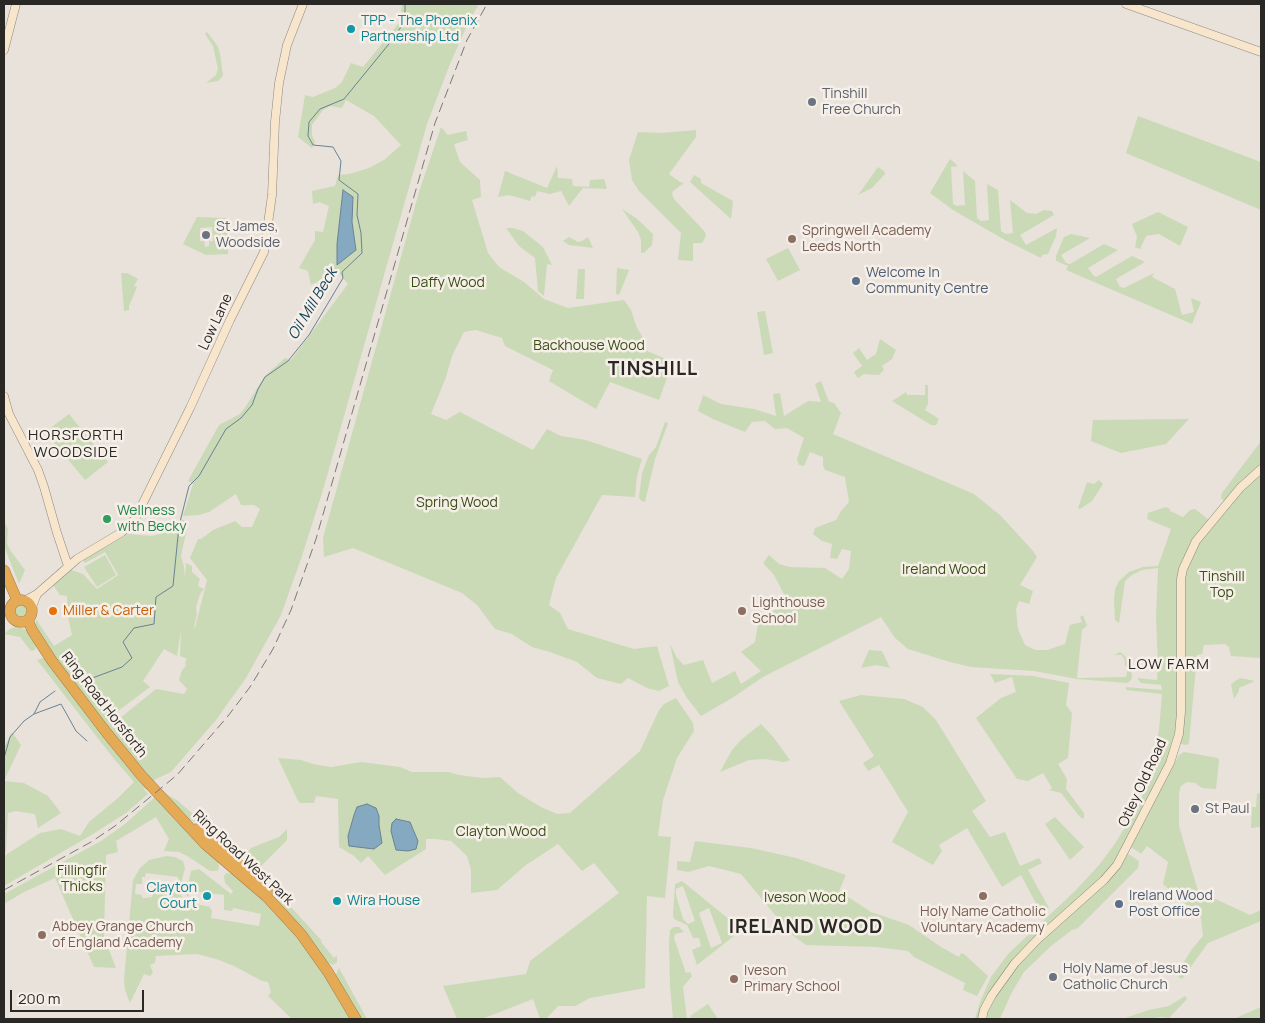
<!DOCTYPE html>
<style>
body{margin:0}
#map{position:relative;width:1265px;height:1023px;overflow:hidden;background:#e8e2db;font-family:Manrope,sans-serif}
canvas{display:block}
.frame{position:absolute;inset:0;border:5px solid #2a2825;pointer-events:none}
.scale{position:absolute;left:10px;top:990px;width:134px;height:22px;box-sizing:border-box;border:2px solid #2a2825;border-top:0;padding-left:6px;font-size:15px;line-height:18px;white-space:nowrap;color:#2a2825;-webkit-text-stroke:4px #f6efe8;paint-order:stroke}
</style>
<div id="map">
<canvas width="1265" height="1023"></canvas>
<div class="frame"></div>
<div class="scale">200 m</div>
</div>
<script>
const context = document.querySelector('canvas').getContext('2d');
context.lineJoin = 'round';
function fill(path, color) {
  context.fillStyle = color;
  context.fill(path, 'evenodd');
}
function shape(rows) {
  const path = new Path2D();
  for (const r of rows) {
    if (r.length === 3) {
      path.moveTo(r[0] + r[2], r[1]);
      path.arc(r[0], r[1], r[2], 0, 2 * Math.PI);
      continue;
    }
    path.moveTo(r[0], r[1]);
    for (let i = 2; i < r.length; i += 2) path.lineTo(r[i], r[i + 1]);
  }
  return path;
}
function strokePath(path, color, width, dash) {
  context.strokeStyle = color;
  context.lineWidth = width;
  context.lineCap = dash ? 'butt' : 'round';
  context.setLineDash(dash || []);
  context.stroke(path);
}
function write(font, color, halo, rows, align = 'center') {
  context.font = font + ' Manrope,sans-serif';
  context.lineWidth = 5;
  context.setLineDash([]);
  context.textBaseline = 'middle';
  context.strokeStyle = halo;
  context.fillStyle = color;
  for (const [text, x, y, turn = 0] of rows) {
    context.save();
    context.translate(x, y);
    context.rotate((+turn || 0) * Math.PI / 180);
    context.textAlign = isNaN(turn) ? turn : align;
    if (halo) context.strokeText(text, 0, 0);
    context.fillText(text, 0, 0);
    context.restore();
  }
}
fill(shape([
 [402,4,479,4,469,21,450,64,427,124,323,490,301,559,281,615,246,678,216,720,171,772,154,780,156,786,109,730,53,656,36,628,36,619,54,646,72,635,68,617,67,596,60,595,53,585,71,570,83,574,97,589,118,575,105,552,85,563,83,560,128,534,152,536,174,530,177,521,184,520,188,523,181,556,184,567,185,578,186,563,192,566,192,572,200,579,198,584,199,587,204,589,200,594,196,608,197,614,194,627,195,628,207,580,190,558,198,539,201,539,213,530,235,521,242,527,252,527,260,509,254,505,241,505,236,494,209,512,199,515,183,516,193,484,188,481,219,425,240,414,244,409,265,376,285,358,291,360,348,284,337,271,311,285,308,271,299,268,315,240,315,231,323,232,329,206,319,202,313,204,312,191,335,186,338,175,349,174,369,168,384,160,401,145,374,116,346,100,342,108,330,106,323,110,312,125,312,135,315,142,312,148,298,137,305,95,313,97,335,88,342,82,351,63,363,67,399,23],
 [343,190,353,197,352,222,356,249,337,265,337,244],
 [181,630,180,656,187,659,185,663,186,666,182,670,179,680,187,689,184,694,156,689,114,723,110,717,150,687,143,681,164,649,177,656],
 [207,32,217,45,220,53,223,76,218,81,206,83,216,75,218,69,213,46,205,34],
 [1138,116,1261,162,1261,210,1126,153],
 [441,127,448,135,466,131,468,140,454,144,460,162,480,180,481,197,472,200,488,253,499,267,524,282,544,299,568,308,624,300,631,310,637,328,645,341,645,350,668,360,667,378,659,400,610,382,596,409,549,381,553,370,505,346,502,338,476,330,464,332,452,356,446,377,431,414,446,420,460,412,533,450,547,429,561,436,586,440,642,459,637,476,635,497,602,495,556,578,549,605,560,613,568,629,634,649,657,646,669,686,659,691,647,688,628,678,621,684,597,678,577,662,550,652,532,647,512,634,495,629,477,605,462,593,353,548,324,557,323,538,419,192],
 [696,130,696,137,669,174,680,182,684,183,673,191,672,194,674,199,705,232,706,236,702,243,693,243,693,261,678,260,681,233,639,191,632,180,629,160,638,132,662,133],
 [950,159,958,166,951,167,953,204,957,206,965,205,963,171,975,181,977,218,981,221,989,220,987,184,998,190,1001,231,1006,234,1013,233,1010,200,1027,213,1036,214,1044,210,1052,211,1054,215,1020,235,1026,245,1057,228,1056,236,1048,254,1042,255,1041,258,1005,240,953,210,930,193],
 [557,166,558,178,572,179,573,186,589,187,590,180,604,179,607,189,583,188,569,206,561,191,550,194,537,191,535,197,532,196,530,201,509,195,498,197,505,171,547,188],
 [878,167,884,171,885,174,872,188,858,195],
 [694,175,701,179,701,183,733,201,731,219,690,182],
 [622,209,636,218,653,234,652,245,644,253,641,253,641,240,638,232],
 [1158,212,1188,227,1180,246,1159,234,1146,236,1140,249,1135,247,1137,237,1132,224],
 [197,217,227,218,228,254,206,255,183,244],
 [212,227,213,241,209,241,209,246,205,247,204,241,200,241,200,228],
 [506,228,512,228,523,231,543,247,552,265,547,264,544,296,538,291,535,258,519,246],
 [1071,234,1090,238,1061,255,1066,263,1070,264,1104,244,1118,250,1088,268,1093,275,1096,277,1132,256,1145,262,1116,279,1120,287,1124,288,1154,273,1152,277,1175,289,1182,315,1194,312,1191,298,1201,302,1192,324,1066,270,1068,266,1056,261,1056,256,1064,237],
 [569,237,578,242,582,241,588,237,593,248,569,245,563,241],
 [788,248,800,270,778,281,766,259],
 [617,268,629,270,619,295,616,294],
 [578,269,585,269,584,299,576,299],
 [121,273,127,273,138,279,134,286,137,287,129,306,129,310,124,311],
 [765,311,773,353,764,355,757,312],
 [880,339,896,350,892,359,882,366,884,370,879,375,864,374,858,378,854,372,862,366,853,353,859,348,867,360,876,354],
 [821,381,829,402,834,403,841,413,833,434,974,494,1001,516,1033,551,1037,557,1020,585,1033,591,1029,604,1019,601,1016,609,1018,629,1025,645,1035,650,1047,650,1065,644,1070,625,1082,622,1080,617,1083,615,1087,626,1082,630,1077,678,1126,677,1128,667,1125,666,1125,661,1122,655,1114,655,1120,652,1125,656,1131,669,1132,678,1130,681,1127,683,1077,679,1034,671,971,667,950,662,908,649,895,638,881,617,763,677,732,698,701,716,687,698,678,682,670,644,677,658,684,665,703,660,712,683,735,671,741,684,761,671,741,652,755,642,759,619,788,602,774,575,763,563,769,555,779,564,790,567,825,568,842,579,849,569,851,551,842,549,837,559,830,558,832,544,822,541,813,534,815,528,836,520,841,511,849,502,845,477,825,470,823,465,823,457,810,452,804,466,799,465,797,459,804,438,787,428,775,429,765,421,752,422,745,432,713,419,698,411,703,395,721,404,754,409,776,416,773,394,780,393,784,416,808,401,821,402,815,384],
 [925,385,928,385,928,404,925,410,939,419,936,425,931,425,892,401,906,392,907,395,925,395],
 [69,414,108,462,85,480,45,432],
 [1189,419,1166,444,1121,453,1091,441,1093,420],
 [665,422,668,423,655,459,645,502,641,501,639,497,642,473,649,455,656,447],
 [1261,441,1261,658,1231,656,1229,647,1225,644,1204,645,1202,654,1197,655,1189,743,1187,745,1174,743,1170,756,1122,850,1139,861,1138,868,1078,928,1072,930,1051,946,1024,972,1011,994,1000,1019,975,1019,980,1002,991,977,1008,954,1076,890,1099,865,1114,845,1139,805,1150,772,1159,730,1162,694,1126,690,1126,687,1162,690,1161,685,1141,683,1137,678,1157,680,1158,664,1156,618,1158,568,1142,570,1132,575,1125,581,1119,623,1115,620,1114,599,1115,589,1119,581,1129,572,1143,567,1158,566,1171,529,1147,519,1148,513,1166,507,1170,509,1170,511,1183,517,1190,510,1195,509,1212,522,1227,504,1221,498,1222,493],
 [1099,480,1103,484,1092,501,1080,509,1078,508,1087,482,1094,484],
 [4,521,8,529,7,543,10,550,25,570,19,584,4,546],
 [105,555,116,575,97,587,84,567],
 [21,611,8],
 [17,626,26,630,36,645,35,650,31,651,20,637,4,634,10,629],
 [869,650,882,651,890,668,876,665,861,668],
 [43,658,45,659,150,791,143,788,148,794,126,813,93,834,4,886,4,856,40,833,61,829,80,836,89,822,118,798,134,782,114,759,37,660],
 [990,674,1033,676,1069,683,1066,705,1072,713,1068,758,1058,764,1067,779,1066,789,1084,813,1084,819,1080,817,1061,793,1049,790,1052,788,1043,773,1028,781,1017,779,976,718,1001,698,1016,692,1012,677,995,683],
 [1240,678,1255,681,1239,688,1239,691,1234,699,1231,684],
 [861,695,904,699,923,707,936,720,986,801,972,811,990,837,1005,832,1020,866,1039,858,1042,863,1028,870,1049,908,1042,915,1021,875,1002,887,967,828,939,845,942,851,933,865,892,842,908,812,879,765,868,771,863,763,874,756,839,701],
 [676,698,693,723,694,731,677,758,663,800,658,836,671,837,665,898,647,896,645,988,590,998,575,1006,558,1006,546,1019,540,1019,533,999,482,1019,457,1019,443,986,526,974,530,961,619,893,594,863,582,871,558,844,526,865,497,890,471,893,471,870,467,856,451,841,436,839,426,839,426,849,385,875,368,856,361,863,354,856,339,847,338,799,316,796,314,803,300,803,297,799,278,758,301,760,313,764,331,767,361,762,400,767,412,772,448,772,459,775,483,778,500,777,518,793,541,807,557,814,570,813,640,751,659,710,664,704],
 [354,815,379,816,379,825,381,835,352,825],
 [413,827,418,841,396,850,394,840],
 [761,724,774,738,790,760,784,762,765,759,749,760,720,772,732,750,742,739],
 [12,732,21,745,4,781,24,783,48,796,61,813,38,828,35,814,15,811,8,813,6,852,4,853,4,747],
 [1184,752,1218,758,1219,761,1216,789,1202,788,1195,783,1187,782,1181,786,1179,793,1179,826,1198,891,1250,915,1261,910,1261,921,1208,943,1182,979,1176,975,1192,949,1203,936,1201,918,1163,884,1168,862,1147,846,1141,854,1131,847,1179,755],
 [161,791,177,800,215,834,188,818,172,805],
 [1257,793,1261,794,1260,827,1251,828,1252,807,1256,807],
 [155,797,218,860,219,868,217,871,210,871,187,856,179,852,164,851,169,839,156,817,116,841,118,852,106,855,104,937,116,968,94,967,55,878,24,892,4,904,4,894,101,841,125,824],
 [1055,817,1084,847,1070,860,1045,824],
 [287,829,287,840,257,870,322,941,321,942,334,958,337,956,337,962,333,965,326,962,244,856,251,848,279,837],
 [695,841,751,848,796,858,846,875,839,891,871,912,909,925,941,947,959,957,961,953,964,954,988,976,977,996,963,990,965,983,914,957,908,951,877,947,806,945,791,934,741,874,709,866,688,872,677,870,677,861,690,862],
 [167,856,175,857,183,861,185,868,181,883,178,883,178,877,146,873,145,877,142,877,142,884,136,884,135,894,142,895,142,898,146,898,152,897,154,891,180,892,181,896,185,902,210,907,212,911,211,918,259,926,261,914,233,908,232,911,224,910,224,895,191,891,188,897,186,894,191,871,199,869,231,894,233,891,225,883,224,876,226,873,236,874,272,906,310,951,351,1019,292,1019,268,996,271,992,268,982,262,981,234,966,216,959,197,954,156,956,155,963,150,965,153,973,150,976,144,974,130,1003,125,990,124,979,133,880,140,868,149,860],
 [682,881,730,920,728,923,734,936,697,965,692,950,701,946,699,938,693,938,687,925,674,919,673,916,675,884],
 [683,886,695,921,688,924,683,919,676,895,676,889],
 [709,908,722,943,711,948,699,913],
 [674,927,679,927,684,932,675,934,674,938,686,973,690,972,692,976,683,987,687,1019,673,1019,670,986,669,942,670,930],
 [339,968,367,1019,360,1019,335,976],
 [1185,996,1187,999,1169,1018,1161,1017,1146,1019,1122,1019,1149,1010,1169,1006],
 [708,1004,718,1019,692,1019,690,1016],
 [1261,1007,1261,1019,1237,1019,1236,1018]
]), '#cadab6');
const water = shape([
 [343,190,353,197,352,222,356,250,337,265,337,244,343,190],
 [367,804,376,808,379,816,379,825,382,843,374,849,349,846,348,836,354,815,357,807,367,804],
 [396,819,410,822,418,841,416,849,408,851,396,850,391,831,392,823,396,819]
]);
fill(water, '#85a9c1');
strokePath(water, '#6a8292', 1);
strokePath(shape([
 [87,680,122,667,132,658,123,642,134,628,154,624,156,597,173,586,179,526,189,486,199,476,226,429,241,418,252,405,258,389,265,377,288,361,309,335,343,278,342,272,362,253,361,233,357,215,358,194,339,180,341,161,333,147,313,145,308,136,309,122,320,109,344,99,393,39,405,21,405,4],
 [34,714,61,704,76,731,87,741],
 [4,758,10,737,24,721,34,714,40,702,55,691]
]), '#6a8292', 1);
const secondary = shape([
 [1126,4,1261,52],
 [4,50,16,4],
 [4,396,9,414,38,470,44,487,57,533,68,566],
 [26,600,37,594,77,559,122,532,135,519,190,408,230,320,264,252,272,195,275,122,279,83,287,45,303,4],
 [32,607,37,594],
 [982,1019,984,1010,992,995,1015,963,1038,939,1104,880,1117,865,1170,763,1179,734,1181,712,1181,579,1183,569,1196,541,1240,488,1261,469]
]);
const highway = shape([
 [4,570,17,600],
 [21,611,11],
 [28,620,32,630,52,661,106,732,141,775,205,844,267,897,301,934,328,972,356,1019],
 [196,829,212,839,268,891]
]);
strokePath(secondary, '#8e8882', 9);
strokePath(highway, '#a47c45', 11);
strokePath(secondary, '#f7e6cc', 8);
strokePath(highway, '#e5aa56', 10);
strokePath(shape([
 [4,890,91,842,115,826,177,775,228,716,250,687,273,649,291,610,316,539,435,123,467,40,487,4]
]), '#7c7873', 1, [10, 5]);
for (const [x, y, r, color] of [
 [351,29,5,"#0f9aa8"],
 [812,102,5,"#6b7280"],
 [206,235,5,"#6b7280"],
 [792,239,5,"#8d6e63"],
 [856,281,5,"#5c6f8a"],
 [107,519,5,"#2e9e5b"],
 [53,611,5,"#e8710a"],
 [742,611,5,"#8d6e63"],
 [1195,809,5,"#6b7280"],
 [207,896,5,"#0f9aa8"],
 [983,896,5,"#8d6e63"],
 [337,901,5,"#0f9aa8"],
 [1119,904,5,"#5c6f8a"],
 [42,935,5,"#8d6e63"],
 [1053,977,5,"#6b7280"],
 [734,979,5,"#8d6e63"]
]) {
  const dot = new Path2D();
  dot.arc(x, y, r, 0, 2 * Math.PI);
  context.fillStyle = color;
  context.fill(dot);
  strokePath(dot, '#f6efe8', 2);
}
write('14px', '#0d838f', '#f6efe8', [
 ["TPP - The Phoenix",361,21],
 ["Partnership Ltd",361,37],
 ["Clayton",197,888,"right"],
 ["Court",197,904,"right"],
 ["Wira House",347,901]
], 'left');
write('14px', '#5b616d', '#f6efe8', [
 ["Tinshill",822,94],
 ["Free Church",822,110],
 ["St James,",216,227],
 ["Woodside",216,243],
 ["St Paul",1205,809],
 ["Holy Name of Jesus",1063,969],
 ["Catholic Church",1063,985]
], 'left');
write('14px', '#785e54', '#f6efe8', [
 ["Springwell Academy",802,231],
 ["Leeds North",802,247],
 ["Lighthouse",752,603],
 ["School",752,619],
 ["Holy Name Catholic",983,912,"center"],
 ["Voluntary Academy",983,928,"center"],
 ["Abbey Grange Church",52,927],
 ["of England Academy",52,943],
 ["Iveson",744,971],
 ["Primary School",744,987]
], 'left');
write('14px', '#4e5e75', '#f6efe8', [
 ["Welcome In",866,273],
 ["Community Centre",866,289],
 ["Ireland Wood",1129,896],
 ["Post Office",1129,912]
], 'left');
write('14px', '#394d16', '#f6efe8', [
 ["Daffy Wood",448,283],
 ["Backhouse Wood",589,346],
 ["Spring Wood",457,503],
 ["Ireland Wood",944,570],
 ["Tinshill",1222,577],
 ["Top",1222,593],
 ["Clayton Wood",501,832],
 ["Fillingfir",82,871],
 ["Thicks",82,887],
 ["Iveson Wood",805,898]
]);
write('14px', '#2a2825', '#f6efe8', [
 ["Low Lane",216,322,-65],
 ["Ring Road Horsforth",104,705,52],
 ["Otley Old Road",1143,783,-65],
 ["Ring Road West Park",243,858,43]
]);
write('14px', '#27864d', '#f6efe8', [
 ["Wellness",117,511],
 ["with Becky",117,527]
], 'left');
write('14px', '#c56008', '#f6efe8', [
 ["Miller & Carter",63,611]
], 'left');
write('italic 15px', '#0f3e58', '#f6efe8', [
 ["Oil Mill Beck",313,304,-59]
]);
context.letterSpacing = '1px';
write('15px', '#2a2825', '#f6efe8', [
 ["HORSFORTH",76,436],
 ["WOODSIDE",76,453],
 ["LOW FARM",1169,665]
]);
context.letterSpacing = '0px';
context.letterSpacing = '1px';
write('bold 19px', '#2a2825', '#f6efe8', [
 ["TINSHILL",653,370],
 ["IRELAND WOOD",806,928]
]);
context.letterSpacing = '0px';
</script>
